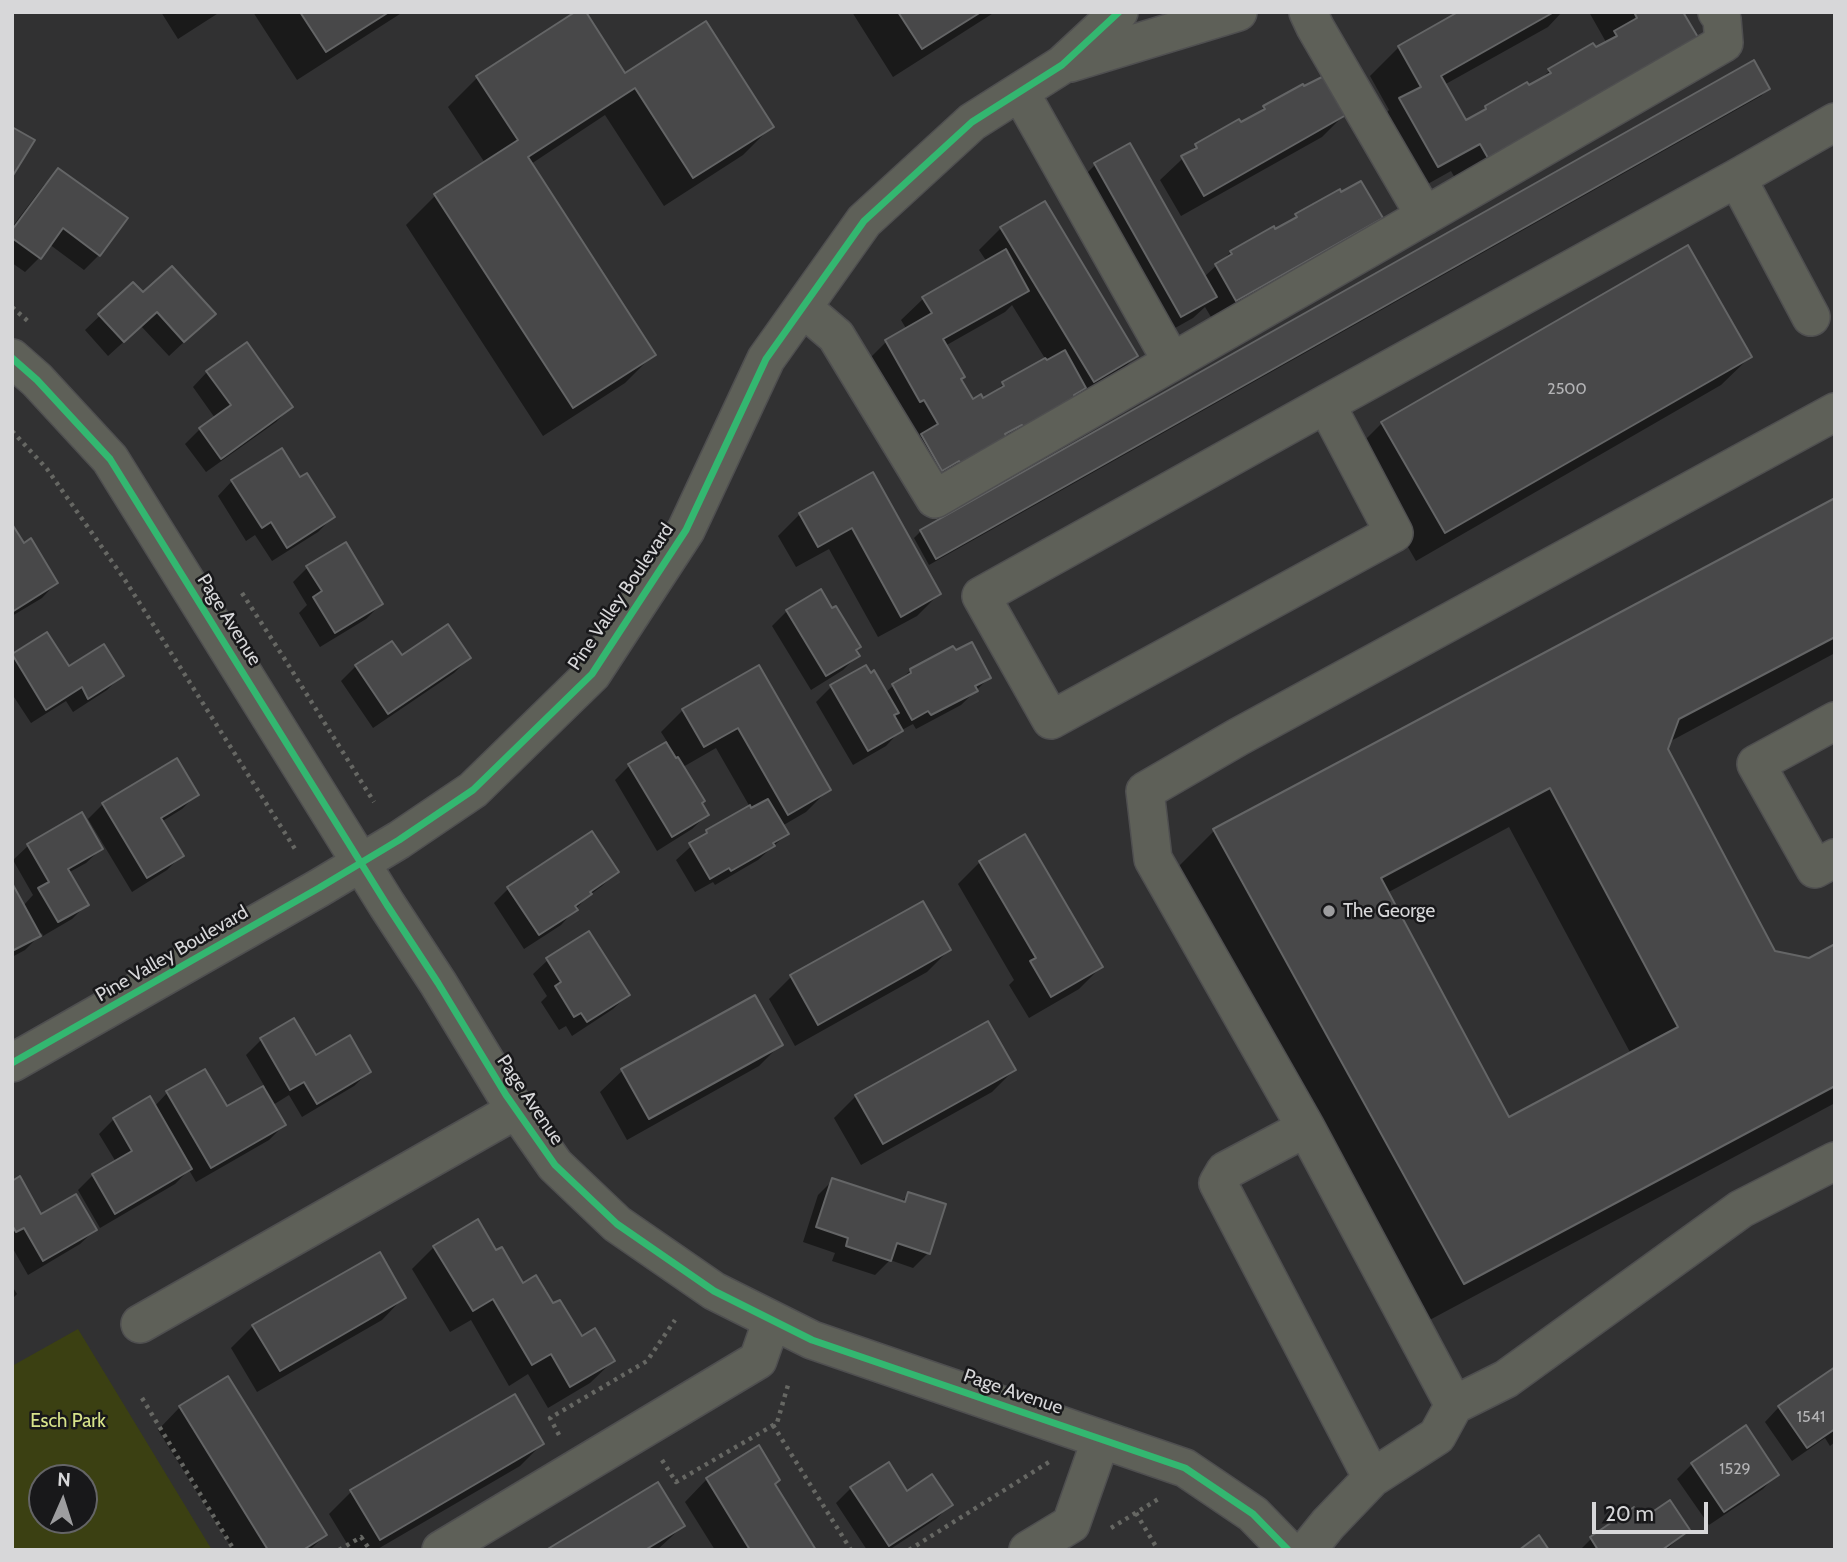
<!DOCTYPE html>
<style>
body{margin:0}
#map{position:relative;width:1847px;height:1562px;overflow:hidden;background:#313132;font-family:Cabin,sans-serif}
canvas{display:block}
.frame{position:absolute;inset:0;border:14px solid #d7d7d9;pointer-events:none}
.north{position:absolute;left:28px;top:1464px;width:70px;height:70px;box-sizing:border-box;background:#18181a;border:2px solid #646466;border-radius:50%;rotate:3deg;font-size:19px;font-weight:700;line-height:28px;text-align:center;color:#d7d7d9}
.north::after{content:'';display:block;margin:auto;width:24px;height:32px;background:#9d9d9f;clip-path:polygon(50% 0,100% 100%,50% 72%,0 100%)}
.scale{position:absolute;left:1592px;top:1502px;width:116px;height:32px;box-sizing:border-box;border:4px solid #d7d7d9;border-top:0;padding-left:9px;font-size:21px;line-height:24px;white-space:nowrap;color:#d7d7d9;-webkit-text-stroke:5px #18181a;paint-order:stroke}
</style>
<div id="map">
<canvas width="1847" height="1562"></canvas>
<div class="frame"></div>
<div class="north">N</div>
<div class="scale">20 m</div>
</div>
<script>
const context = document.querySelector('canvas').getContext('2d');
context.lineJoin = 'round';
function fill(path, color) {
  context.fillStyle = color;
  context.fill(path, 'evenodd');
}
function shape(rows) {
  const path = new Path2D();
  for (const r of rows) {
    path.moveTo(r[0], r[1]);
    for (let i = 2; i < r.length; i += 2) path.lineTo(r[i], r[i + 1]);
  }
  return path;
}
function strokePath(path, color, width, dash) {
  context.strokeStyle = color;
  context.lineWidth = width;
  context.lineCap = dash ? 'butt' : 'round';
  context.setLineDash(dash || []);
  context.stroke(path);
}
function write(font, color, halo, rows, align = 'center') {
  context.font = font + ' Cabin,sans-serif';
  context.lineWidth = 5;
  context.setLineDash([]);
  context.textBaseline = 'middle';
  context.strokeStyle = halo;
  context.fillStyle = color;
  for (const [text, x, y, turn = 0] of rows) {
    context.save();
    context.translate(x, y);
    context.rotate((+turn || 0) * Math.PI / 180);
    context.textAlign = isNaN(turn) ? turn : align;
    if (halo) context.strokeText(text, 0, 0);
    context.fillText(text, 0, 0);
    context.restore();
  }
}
fill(shape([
 [78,1329,212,1550,12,1550,12,1366],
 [42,1478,84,1478,84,1520,42,1520]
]), '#3b4012');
fill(shape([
 [161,12,220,12,178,39],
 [253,12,403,12,297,80],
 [578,12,625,75,772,126,743,155,664,206,605,115,531,164,654,354,625,383,543,436,406,225,435,196,485,163,448,107,477,78],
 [852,12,995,12,893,77],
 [1461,12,1562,12,1548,27,1444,85,1465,123,1476,117,1486,107,1537,83,1549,71,1593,46,1596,50,1606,42,1589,12,1681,12,1459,185,1451,171,1408,195,1371,129,1389,110,1370,76,1399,47],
 [1768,89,1761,96,929,565,914,538,921,531],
 [1264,107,1344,115,1322,137,1181,216,1160,180,1196,146,1256,116],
 [1129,145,1204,277,1231,252,1275,232,1287,225,1296,216,1339,192,1380,218,1358,240,1214,322,1205,307,1193,318,1159,337,1073,187,1095,165],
 [58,170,99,255,84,270,49,244,39,258,25,272,12,263,12,227,44,185],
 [1001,228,1136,356,1114,378,939,487,864,364,886,342,907,330,901,320,924,298,987,262,979,250],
 [1012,305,1046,360,1003,384,994,393,982,400,972,401,959,380,945,346,1005,312],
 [133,284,143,295,199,328,169,356,141,326,108,356,85,330],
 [1750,357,1721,385,1416,561,1353,452,1382,423],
 [207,372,291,407,276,422,206,472,185,444,200,429,215,418,193,387],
 [872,475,939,594,917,616,878,637,829,549,796,567,778,536,800,514],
 [300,479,333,517,318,532,272,561,255,535,246,541,218,496,232,481],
 [1835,500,1835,653,1669,742,1666,749,1774,953,1810,959,1835,946,1835,1103,1424,1323,1174,871,1214,831],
 [1509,827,1631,1054,1509,1119,1387,893],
 [12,527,23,545,56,583,42,598,12,616],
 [308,567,381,604,366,619,320,647,299,613,307,605,293,582],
 [787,611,858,655,843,670,811,690,772,626],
 [47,635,68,669,122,675,107,690,73,712,66,701,31,723,12,694,12,656],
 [392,643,402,658,469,658,454,673,373,728,341,681,356,666],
 [758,667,828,790,806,812,782,826,787,834,758,860,715,885,713,882,695,892,676,860,707,832,750,807,716,748,683,767,707,815,692,829,657,851,615,780,629,766,668,743,661,732,683,710],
 [865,667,885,693,911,670,989,678,961,705,916,729,913,724,900,731,886,746,853,765,816,702,831,687],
 [197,794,182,809,161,822,182,855,167,870,132,892,88,819,103,804],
 [81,814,101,849,86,863,68,873,87,904,72,919,43,936,42,933,25,950,12,957,12,887,23,906,33,895,13,860,28,846],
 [980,862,1101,967,1079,989,1029,1018,1009,985,1014,980,958,884],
 [617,872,602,886,587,897,561,925,524,949,494,903,508,889],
 [922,903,949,950,927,972,795,1046,769,999,791,977],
 [548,960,628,995,613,1009,572,1036,566,1026,559,1030,541,1002,547,996,533,974],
 [294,1021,315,1057,369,1072,354,1086,302,1117,289,1095,273,1105,284,1125,269,1140,196,1182,189,1170,175,1184,100,1228,78,1190,93,1175,116,1162,99,1134,114,1119,154,1107,167,1093,226,1109,265,1087,246,1055,261,1040],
 [781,1044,759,1066,627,1140,600,1092,623,1070],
 [1014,1070,992,1092,861,1165,834,1118,856,1096],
 [833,1180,901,1202,909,1194,928,1253,913,1268,890,1260,875,1275,832,1261,835,1253,803,1242,818,1195],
 [12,1183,41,1216,95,1230,80,1244,28,1275,12,1247],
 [434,1247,522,1285,552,1306,581,1339,613,1361,590,1383,548,1408,528,1374,509,1386,471,1320,450,1332,412,1269],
 [12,1286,17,1294,12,1299],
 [404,1297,382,1320,257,1392,231,1348,253,1326],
 [1835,1369,1835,1442,1830,1446,1825,1438,1792,1461,1765,1422,1779,1407],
 [180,1407,325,1535,310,1550,233,1550,158,1430],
 [542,1444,520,1466,376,1550,351,1550,329,1514,351,1492],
 [758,1448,773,1485,814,1550,715,1550,685,1502,707,1479],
 [1692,1464,1777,1474,1763,1489,1709,1525,1677,1479],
 [851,1488,907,1493,951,1504,936,1519,889,1550,867,1550,836,1503],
 [1633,1509,1641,1521,1688,1530,1666,1550,1580,1550,1591,1539],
 [683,1526,657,1550,549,1550]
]), '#0007');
const building = shape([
 [300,12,389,12,326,52,300,12],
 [575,12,586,12,625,73,706,21,774,127,693,178,635,88,528,157,656,355,573,408,434,194,518,140,476,76,575,12],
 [898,12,981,12,922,49,898,12],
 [1458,12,1554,12,1441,76,1466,120,1486,109,1485,106,1527,82,1529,85,1551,73,1548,69,1593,43,1596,47,1617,36,1614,31,1637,18,1634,12,1683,12,1699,39,1488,158,1480,144,1438,167,1399,98,1421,87,1398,46,1458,12],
 [1754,60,1770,89,936,559,920,530,1754,60],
 [1324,76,1346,115,1204,196,1181,156,1197,148,1195,144,1239,119,1241,122,1265,109,1263,106,1303,84,1304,86,1324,76],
 [12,127,35,140,12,177,12,127],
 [1130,143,1217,297,1181,317,1094,163,1130,143],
 [58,168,128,218,100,256,63,228,41,259,12,238,12,230,58,168],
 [1361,181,1383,218,1236,301,1215,264,1232,254,1230,251,1274,226,1275,229,1297,217,1295,214,1340,189,1341,192,1361,181],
 [1045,201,1138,356,1094,382,1000,227,1045,201],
 [1688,245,1752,357,1445,533,1381,422,1688,245],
 [1006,249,1029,291,943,339,965,377,961,379,973,399,981,394,983,398,1004,386,1002,382,1045,358,1047,360,1065,350,1086,388,1074,395,1077,401,1025,431,1022,425,1005,434,1009,440,962,467,959,461,942,471,921,434,938,424,924,400,920,402,885,340,932,313,922,297,1006,249],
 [172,266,216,314,184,342,157,312,124,342,98,314,133,282,143,292,172,266],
 [247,342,293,407,221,459,199,428,231,405,206,371,247,342],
 [282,448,300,477,307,473,335,517,287,548,271,522,262,528,231,480,282,448],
 [873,472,941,594,901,617,852,528,818,547,799,513,873,472],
 [1835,498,1835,637,1679,719,1668,749,1775,951,1809,958,1835,944,1835,1086,1464,1284,1213,829,1835,498],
 [1550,788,1678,1027,1509,1117,1381,878,1550,788],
 [12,524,24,543,31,538,58,583,12,612,12,524],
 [346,542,383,604,335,633,313,597,322,591,306,566,346,542],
 [821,589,832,608,836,606,861,647,856,650,860,656,826,676,786,610,821,589],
 [448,624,471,658,388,714,355,665,392,641,402,655,448,624],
 [47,632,69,666,104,644,124,676,88,699,82,687,46,710,12,654,47,632],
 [972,642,991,678,975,686,978,691,931,715,928,711,912,720,892,684,911,673,910,669,953,646,956,650,972,642],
 [759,665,831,790,788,815,738,728,704,747,682,709,759,665],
 [866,665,871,673,874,670,899,713,894,715,903,731,868,751,830,685,866,665],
 [666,742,676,758,678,757,705,801,702,803,709,815,672,837,628,764,666,742],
 [177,758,199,795,161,818,184,856,147,878,102,803,177,758],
 [768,799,789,834,773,843,775,846,731,871,729,868,710,879,689,843,707,833,706,830,750,805,751,808,768,799],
 [82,812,103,849,68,869,89,905,58,922,38,888,49,882,27,844,82,812],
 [592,831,619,872,590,892,592,894,575,906,578,910,539,935,507,887,592,831],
 [1025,834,1103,967,1051,997,1030,961,1036,958,979,861,1025,834],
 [12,883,41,936,12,951,12,883],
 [923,901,951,950,818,1025,790,975,923,901],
 [589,931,630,995,587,1022,581,1013,574,1017,555,986,561,982,546,958,589,931],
 [755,995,783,1045,649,1119,621,1069,755,995],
 [294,1018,316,1055,350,1035,371,1072,317,1104,304,1082,290,1090,260,1038,294,1018],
 [988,1021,1016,1070,883,1144,855,1095,988,1021],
 [205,1069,227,1106,263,1086,286,1125,211,1168,166,1091,205,1069],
 [150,1096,192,1169,115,1214,92,1174,132,1151,113,1118,150,1096],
 [20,1176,41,1214,76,1194,97,1230,43,1261,24,1228,16,1232,12,1225,12,1181,20,1176],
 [832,1178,905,1202,908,1192,946,1204,930,1254,897,1243,891,1261,846,1246,848,1238,816,1227,832,1178],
 [478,1219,496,1250,502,1247,523,1283,536,1275,553,1303,560,1300,582,1336,595,1328,615,1361,570,1387,551,1354,532,1365,493,1299,473,1311,433,1246,478,1219],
 [380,1252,406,1298,280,1371,252,1325,380,1252],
 [1835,1367,1835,1429,1807,1448,1778,1406,1835,1367],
 [228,1376,327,1535,303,1550,268,1550,179,1406,228,1376],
 [515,1394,544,1444,380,1540,350,1490,515,1394],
 [1746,1425,1779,1475,1724,1512,1691,1463,1746,1425],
 [759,1445,780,1480,775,1484,816,1550,750,1550,706,1478,759,1445],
 [889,1462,907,1491,932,1474,953,1505,889,1546,850,1487,889,1462],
 [658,1482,685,1526,645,1550,546,1550,658,1482],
 [1670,1500,1690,1530,1662,1550,1598,1550,1590,1537,1634,1507,1642,1519,1670,1500],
 [1539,1535,1549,1550,1519,1550,1539,1535]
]);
fill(building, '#484849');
strokePath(building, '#646566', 2);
const minor = shape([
 [1308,12,1315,27,1425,216],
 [1070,63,1238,12],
 [1020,92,1172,362],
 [1737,178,1811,317],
 [803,308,836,336,935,499,1724,43,1722,19,1717,12],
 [12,358,37,380,110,459,387,905,438,983,506,1095,555,1165,617,1224,714,1291,812,1340,1185,1468,1253,1514,1288,1550],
 [1326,404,1394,533,1051,720,981,596,1326,404,1737,178,1835,122],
 [1835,412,1238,737,1145,791,1153,859,1306,1128,1454,1405,1506,1379,1741,1209,1835,1161],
 [1835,721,1756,764,1815,869,1835,858],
 [12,1063,319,888,399,840,473,790,592,674,686,530,766,359,864,221,972,122,1062,65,1119,12],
 [1306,1128,1225,1171,1218,1183,1372,1478],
 [140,1324,516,1110],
 [441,1550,758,1360,772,1320],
 [1028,1550,1071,1524,1101,1439],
 [1307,1550,1328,1524,1372,1478,1437,1436,1454,1405]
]);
strokePath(minor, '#4f4f50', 40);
strokePath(shape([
 [12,307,30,323],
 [12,431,47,469,125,580,295,849],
 [242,593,284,658,374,802],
 [142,1398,234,1550],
 [773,1425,851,1550],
 [559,1435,550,1418,647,1361,675,1320],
 [662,1460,676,1482,777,1423,788,1385],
 [1136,1513,1158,1550],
 [1111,1528,1160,1498],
 [339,1550,361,1537,370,1550],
 [909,1550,1049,1462]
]), '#666763', 4.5, [3.5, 5]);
strokePath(minor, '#5e6058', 37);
strokePath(shape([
 [12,358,37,380,110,459,387,905,438,983,506,1095,555,1165,617,1224,714,1291,812,1340,1185,1468,1253,1514,1288,1550],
 [12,1063,319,888,399,840,473,790,592,674,686,530,766,359,864,221,972,122,1062,65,1119,12]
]), '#33b770', 7);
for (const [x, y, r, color] of [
 [1329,911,7,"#9d9d9f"]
]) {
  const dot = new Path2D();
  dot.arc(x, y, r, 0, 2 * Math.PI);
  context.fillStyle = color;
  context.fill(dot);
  strokePath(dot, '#18181a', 2.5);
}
write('16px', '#b3b3b5', null, [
 ["2500",1567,389],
 ["1541",1811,1417],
 ["1529",1735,1469]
]);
write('19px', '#d7d7d9', '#18181a', [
 ["Pine Valley Boulevard",621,597,-56],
 ["Page Avenue",229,620,58],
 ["Pine Valley Boulevard",172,954,-30],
 ["Page Avenue",530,1100,56],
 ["Page Avenue",1013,1392,19]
]);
write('19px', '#d7d7d9', '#18181a', [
 ["The George",1343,911]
], 'left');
write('19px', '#d7e38a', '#18181a', [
 ["Esch Park",68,1421]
]);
</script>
